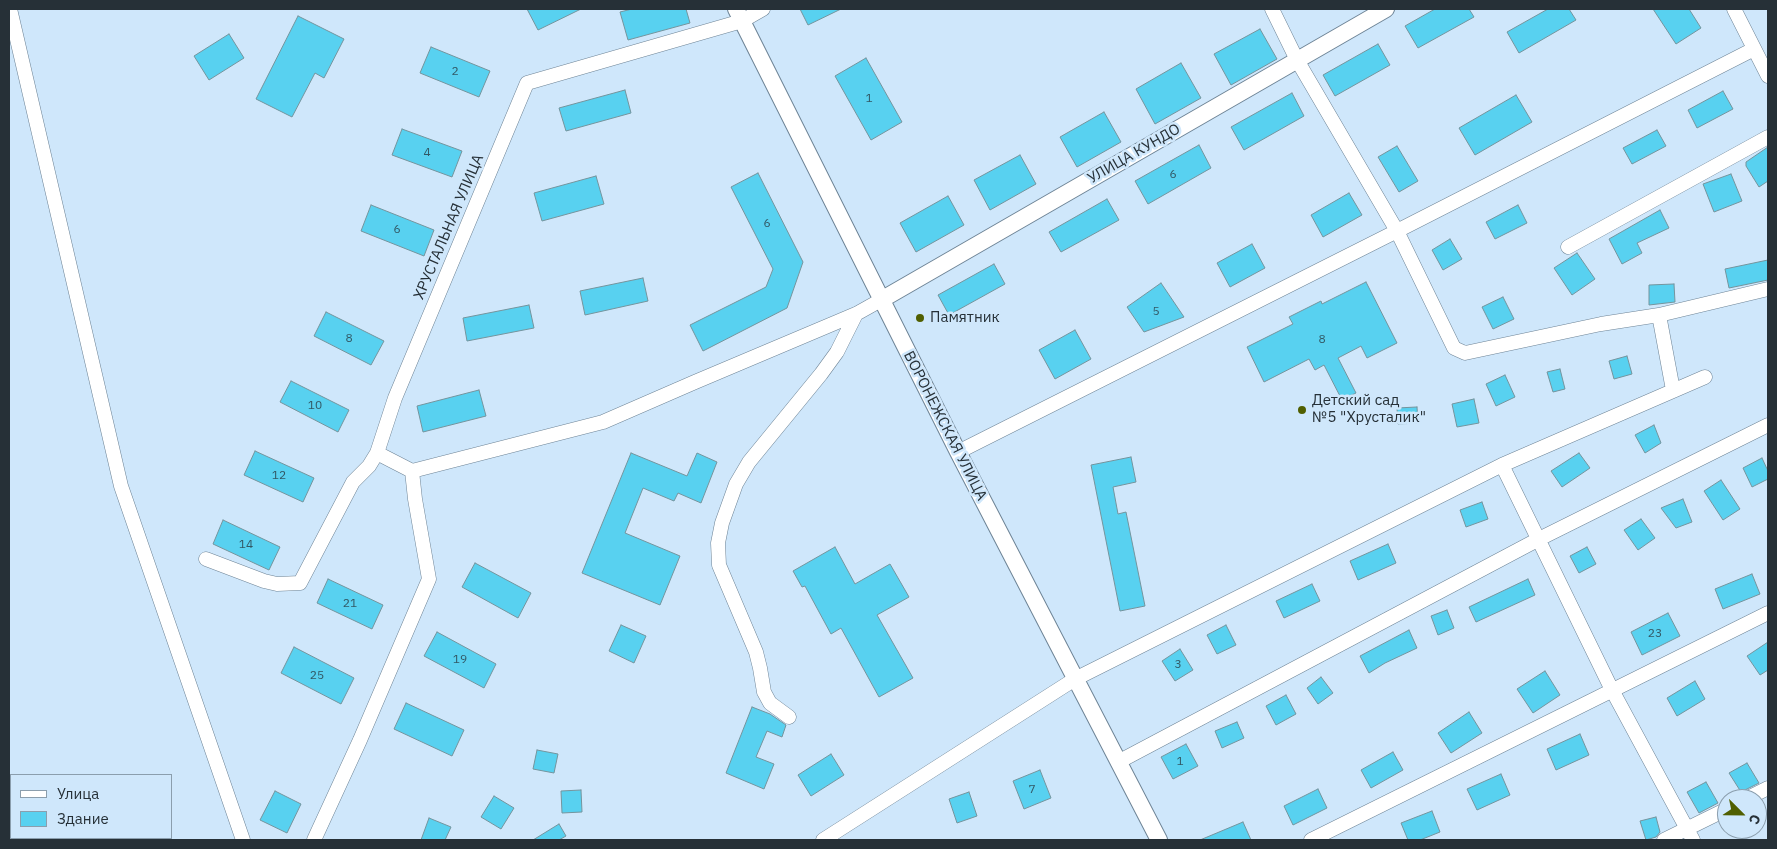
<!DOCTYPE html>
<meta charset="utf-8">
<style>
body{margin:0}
#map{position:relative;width:1777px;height:849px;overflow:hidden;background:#cfe7fb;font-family:"IBM Plex Sans",sans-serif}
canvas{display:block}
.frame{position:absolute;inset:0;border:10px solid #263037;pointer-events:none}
.legend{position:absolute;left:10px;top:774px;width:162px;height:65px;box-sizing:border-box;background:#cfe7fb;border:1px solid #8b9ead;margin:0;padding:6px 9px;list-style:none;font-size:15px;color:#263037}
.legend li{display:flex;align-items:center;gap:10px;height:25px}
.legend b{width:25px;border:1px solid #8b9ead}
.north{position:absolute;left:1717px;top:789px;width:50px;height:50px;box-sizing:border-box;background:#cfe7fb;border:1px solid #8b9ead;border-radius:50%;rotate:113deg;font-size:14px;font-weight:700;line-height:20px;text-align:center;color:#263037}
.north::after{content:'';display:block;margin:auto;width:18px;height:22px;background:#505f01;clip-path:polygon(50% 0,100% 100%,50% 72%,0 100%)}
</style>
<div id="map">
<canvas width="1777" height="849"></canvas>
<div class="frame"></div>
<ul class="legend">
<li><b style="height:6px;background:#fff"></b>Улица</li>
<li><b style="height:14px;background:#58d1f0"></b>Здание</li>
</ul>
<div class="north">С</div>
</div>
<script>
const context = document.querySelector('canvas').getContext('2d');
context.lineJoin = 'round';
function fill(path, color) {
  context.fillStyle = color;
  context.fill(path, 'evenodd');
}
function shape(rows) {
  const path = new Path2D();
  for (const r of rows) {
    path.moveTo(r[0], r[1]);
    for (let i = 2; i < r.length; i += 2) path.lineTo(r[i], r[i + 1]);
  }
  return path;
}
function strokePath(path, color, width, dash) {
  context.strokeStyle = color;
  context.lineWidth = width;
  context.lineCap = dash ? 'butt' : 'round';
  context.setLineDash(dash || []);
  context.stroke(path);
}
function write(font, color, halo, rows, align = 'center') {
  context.font = font + ' "IBM Plex Sans",sans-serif';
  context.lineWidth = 5;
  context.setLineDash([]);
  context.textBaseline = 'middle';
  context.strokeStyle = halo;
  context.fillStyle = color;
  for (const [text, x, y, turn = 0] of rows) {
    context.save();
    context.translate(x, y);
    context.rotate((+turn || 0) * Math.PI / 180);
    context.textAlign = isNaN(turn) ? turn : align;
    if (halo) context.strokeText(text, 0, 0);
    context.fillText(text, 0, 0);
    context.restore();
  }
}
const building = shape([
 [527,9,581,9,538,30,527,9],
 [632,9,686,9,690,23,628,40,620,12,632,9],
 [800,9,841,9,808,25,800,9],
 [1435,9,1469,9,1474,17,1418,48,1405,26,1435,9],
 [1548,9,1569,9,1576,20,1519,53,1507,32,1548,9],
 [1653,9,1689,9,1701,28,1676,44,1653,9],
 [298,16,344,39,324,78,315,73,292,117,256,99,298,16],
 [1260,29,1277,59,1231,85,1214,54,1260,29],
 [229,34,244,58,209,80,194,56,229,34],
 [1378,44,1390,65,1335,96,1323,75,1378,44],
 [431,47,490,71,479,97,420,73,431,47],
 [866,58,902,122,871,140,835,76,866,58],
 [1181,63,1201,98,1155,124,1136,89,1181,63],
 [625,90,631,113,566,131,559,108,625,90],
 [1723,91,1733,109,1697,128,1688,110,1723,91],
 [1292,93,1304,116,1244,150,1231,127,1292,93],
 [1516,95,1532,122,1475,155,1459,128,1516,95],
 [1104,112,1121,142,1077,167,1060,137,1104,112],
 [402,129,462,151,452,177,392,155,402,129],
 [1657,130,1666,146,1632,164,1623,148,1657,130],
 [1199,145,1211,168,1148,204,1135,181,1199,145],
 [1397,146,1418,181,1399,192,1378,157,1397,146],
 [1768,147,1768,181,1759,187,1746,166,1746,162,1768,147],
 [1020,155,1036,184,990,210,974,180,1020,155],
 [758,173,803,262,787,308,703,351,690,325,766,287,773,269,731,187,758,173],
 [1731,174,1742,201,1714,212,1703,184,1731,174],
 [596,176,604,204,542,221,534,193,596,176],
 [1349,193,1362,215,1323,237,1311,215,1349,193],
 [948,196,964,225,916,252,900,223,948,196],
 [1107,199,1119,220,1061,252,1049,232,1107,199],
 [371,205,434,230,424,256,361,231,371,205],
 [1518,205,1527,223,1495,239,1486,222,1518,205],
 [1660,210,1669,228,1637,243,1642,253,1622,264,1609,239,1660,210],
 [1450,239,1462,259,1443,270,1432,250,1450,239],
 [1252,244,1265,268,1230,287,1217,263,1252,244],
 [1577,253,1595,279,1572,295,1554,268,1577,253],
 [1768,260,1768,280,1729,288,1725,269,1768,260],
 [994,264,1005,284,949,315,938,295,994,264],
 [643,278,648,301,585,315,580,291,643,278],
 [1366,282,1397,343,1367,358,1361,346,1338,358,1356,393,1342,400,1324,365,1315,370,1309,359,1264,382,1247,347,1293,324,1289,317,1321,301,1322,304,1366,282],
 [1161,283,1184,317,1144,332,1127,307,1161,283],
 [1674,284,1675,302,1649,305,1649,285,1674,284],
 [1503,297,1514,319,1493,329,1482,307,1503,297],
 [529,305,534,328,467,341,463,318,529,305],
 [326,312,384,341,371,365,314,336,326,312],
 [1075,330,1091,359,1055,379,1039,350,1075,330],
 [1627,356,1632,374,1614,379,1609,361,1627,356],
 [1560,369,1565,389,1553,392,1547,372,1560,369],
 [1505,375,1515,397,1496,406,1486,384,1505,375],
 [291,381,349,410,338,432,280,402,291,381],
 [479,390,486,416,423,432,417,406,479,390],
 [1474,399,1479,423,1457,427,1452,404,1474,399],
 [1417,407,1418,423,1398,424,1397,408,1417,407],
 [1654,425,1661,443,1645,453,1635,435,1654,425],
 [255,451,314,478,303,502,244,475,255,451],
 [631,453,687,476,697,453,717,462,701,503,678,493,674,501,643,488,625,533,680,556,660,605,582,573,631,453],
 [1579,453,1590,468,1562,487,1551,471,1579,453],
 [1131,457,1136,482,1113,487,1118,514,1126,512,1145,606,1120,611,1091,465,1131,457],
 [1762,458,1768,471,1768,479,1752,487,1743,468,1762,458],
 [1721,480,1740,509,1723,520,1704,491,1721,480],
 [1683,499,1692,522,1676,528,1661,508,1683,499],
 [1482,502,1488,519,1466,527,1460,510,1482,502],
 [1641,519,1655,538,1638,550,1624,530,1641,519],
 [223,520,280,547,269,570,213,544,223,520],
 [1388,544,1396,563,1358,580,1350,561,1388,544],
 [835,547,855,584,890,564,909,597,877,615,913,678,879,697,841,628,831,634,805,586,802,587,793,571,835,547],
 [1587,547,1596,564,1579,573,1570,556,1587,547],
 [475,563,531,593,518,618,462,587,475,563],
 [1752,574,1760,594,1723,609,1715,589,1752,574],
 [328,579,383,605,372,629,317,603,328,579],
 [1528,579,1535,595,1476,622,1469,607,1528,579],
 [1312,584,1320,601,1284,618,1276,601,1312,584],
 [1447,610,1454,628,1438,635,1431,616,1447,610],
 [1668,613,1680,636,1642,655,1631,632,1668,613],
 [621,625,646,636,634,663,609,651,621,625],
 [1226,625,1236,645,1217,654,1207,635,1226,625],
 [1409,630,1417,648,1385,663,1369,673,1360,656,1409,630],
 [437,632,496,664,484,688,424,656,437,632],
 [1768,642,1768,670,1760,675,1747,656,1768,642],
 [294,647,354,678,341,704,281,673,294,647],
 [1180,649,1193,670,1175,681,1162,661,1180,649],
 [1545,671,1560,695,1533,713,1517,689,1545,671],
 [1321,677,1333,693,1318,704,1307,688,1321,677],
 [1695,681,1705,699,1677,716,1667,698,1695,681],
 [1286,695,1296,714,1276,725,1266,706,1286,695],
 [406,703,464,730,452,756,394,729,406,703],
 [752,707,770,714,786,725,782,737,767,731,756,757,774,764,764,789,726,773,752,707],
 [1469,712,1482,733,1451,753,1438,733,1469,712],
 [1237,722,1244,738,1222,748,1215,731,1237,722],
 [1580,734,1589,755,1556,770,1547,749,1580,734],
 [1186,744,1198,766,1173,779,1161,757,1186,744],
 [537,750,558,754,554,773,533,769,537,750],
 [1393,752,1403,770,1371,788,1361,770,1393,752],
 [831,754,844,775,811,796,798,775,831,754],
 [1747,763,1759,783,1741,792,1729,773,1747,763],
 [1040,770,1051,798,1024,809,1013,781,1040,770],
 [1501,774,1510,795,1477,810,1467,789,1501,774],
 [1706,782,1718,803,1699,813,1687,792,1706,782],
 [1318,789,1327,808,1293,825,1284,806,1318,789],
 [581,790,582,812,562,813,561,791,581,790],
 [275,791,301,804,287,833,260,820,275,791],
 [969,792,977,816,957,823,949,799,969,792],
 [494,796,514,808,501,829,481,817,494,796],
 [1432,811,1440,832,1420,840,1408,840,1401,823,1432,811],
 [1656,817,1660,832,1656,837,1646,840,1640,821,1656,817],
 [429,818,451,827,445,840,421,840,429,818],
 [1243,822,1251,840,1200,840,1243,822],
 [559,824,566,836,559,840,533,840,559,824]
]);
fill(building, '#58d1f0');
strokePath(building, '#74949d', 1);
const minor = shape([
 [10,9,121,486,243,840],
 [1272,9,1297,60,1397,231,1454,348,1465,353,1601,324,1659,315,1673,390],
 [1734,9,1768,76],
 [1568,247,1768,137],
 [1659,315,1768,289],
 [958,452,1397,231,1754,49],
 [377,453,412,471,603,422,695,382,856,314,881,300],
 [1502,465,1705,377],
 [206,559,264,581,277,584,300,583,353,482,369,466,377,453,395,398,527,83,742,21,763,9],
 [789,717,770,703,764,692,760,668,756,652,719,565,718,543,722,523,736,484,749,462,821,374,837,352,856,314],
 [1118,762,1539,539,1768,425],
 [1746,799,1768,788],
 [314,840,360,740,429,579,415,499,412,471],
 [823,840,1075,679,1502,465,1612,690,1693,840],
 [1311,840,1768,613],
 [1664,840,1727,809]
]);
const tertiary = shape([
 [736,9,958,452,1159,840],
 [881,300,1386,9]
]);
strokePath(minor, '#6e8496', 15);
strokePath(tertiary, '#6e8496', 18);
strokePath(minor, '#fff', 14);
strokePath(tertiary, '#fff', 16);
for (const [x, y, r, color] of [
 [920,318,5,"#505f01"],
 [1302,410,5,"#505f01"]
]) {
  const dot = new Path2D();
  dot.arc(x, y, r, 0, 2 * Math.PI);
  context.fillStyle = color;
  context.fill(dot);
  strokePath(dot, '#cfe7fb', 2);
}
write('12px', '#325865', null, [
 ["2",455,72],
 ["1",869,99],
 ["4",427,153],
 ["6",1173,175],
 ["6",767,224],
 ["6",397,230],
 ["5",1156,312],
 ["8",349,339],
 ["8",1322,340],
 ["10",315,406],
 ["12",279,476],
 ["14",246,545],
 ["21",350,604],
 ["23",1655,634],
 ["19",460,660],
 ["3",1178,665],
 ["25",317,676],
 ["1",1180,762],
 ["7",1032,790]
]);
write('15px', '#263037', '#cfe7fb', [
 ["УЛИЦА КУНДО",1134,154,-30],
 ["ХРУСТАЛЬНАЯ УЛИЦА",449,227,-67],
 ["ВОРОНЕЖСКАЯ УЛИЦА",945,426,63]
]);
write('15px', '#263037', '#cfe7fb', [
 ["Памятник",930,318],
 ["Детский сад",1312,401],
 ["№5 \"Хрусталик\"",1312,418]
], 'left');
</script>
